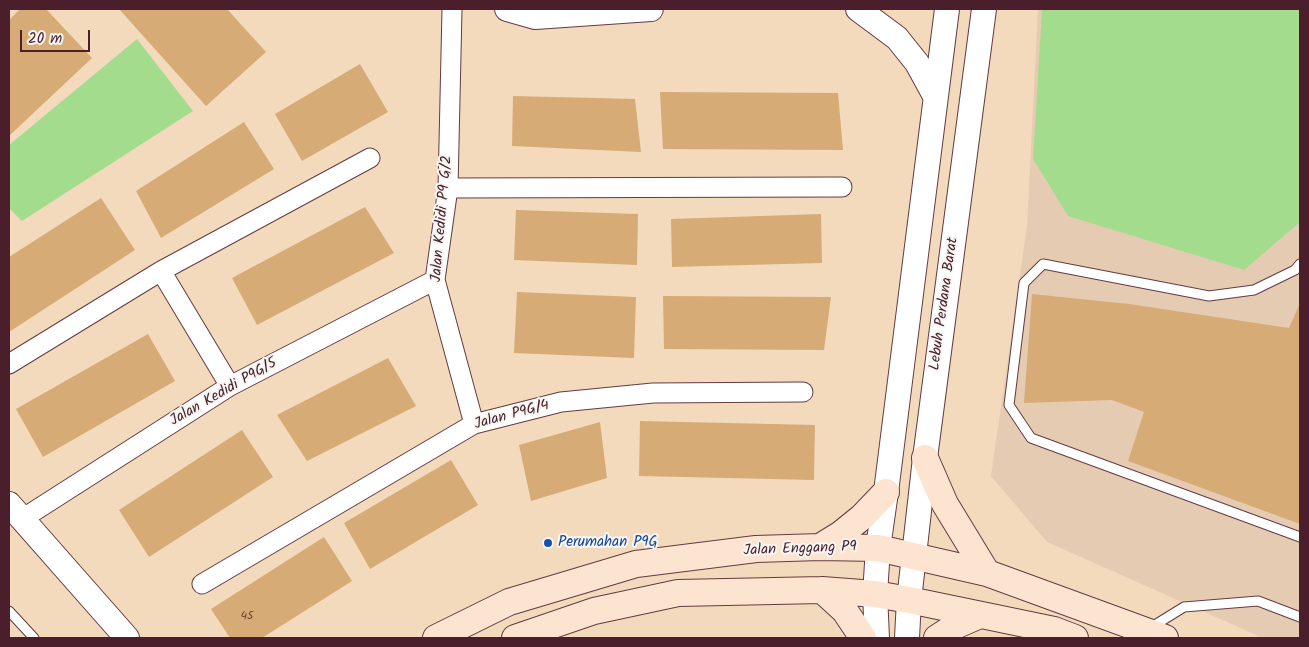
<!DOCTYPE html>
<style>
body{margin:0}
#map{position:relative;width:1309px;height:647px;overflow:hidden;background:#f3dabc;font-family:Kalam,sans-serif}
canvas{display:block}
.frame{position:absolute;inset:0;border:10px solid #4a1f2b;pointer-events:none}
.scale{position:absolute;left:20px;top:30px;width:70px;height:22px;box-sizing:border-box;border:2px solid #4a1f2b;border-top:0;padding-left:6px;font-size:15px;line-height:18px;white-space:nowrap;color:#4a1f2b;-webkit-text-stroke:4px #f6f6f2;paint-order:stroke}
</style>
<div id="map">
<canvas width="1309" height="647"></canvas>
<div class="frame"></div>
<div class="scale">20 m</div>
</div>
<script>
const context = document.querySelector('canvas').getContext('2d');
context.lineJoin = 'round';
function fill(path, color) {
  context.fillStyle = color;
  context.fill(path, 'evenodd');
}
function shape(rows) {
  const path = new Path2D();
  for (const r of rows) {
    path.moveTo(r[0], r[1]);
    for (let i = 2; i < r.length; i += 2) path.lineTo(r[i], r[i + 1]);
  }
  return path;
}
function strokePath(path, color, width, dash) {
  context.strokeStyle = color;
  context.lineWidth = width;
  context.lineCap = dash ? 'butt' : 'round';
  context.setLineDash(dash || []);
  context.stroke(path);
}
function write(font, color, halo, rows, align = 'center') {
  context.font = font + ' Kalam,sans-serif';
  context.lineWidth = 4;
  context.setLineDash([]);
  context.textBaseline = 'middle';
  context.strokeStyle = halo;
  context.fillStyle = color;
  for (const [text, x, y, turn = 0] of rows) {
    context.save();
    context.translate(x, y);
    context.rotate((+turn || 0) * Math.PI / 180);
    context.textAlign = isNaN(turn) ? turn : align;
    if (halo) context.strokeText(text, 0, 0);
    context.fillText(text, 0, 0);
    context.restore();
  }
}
fill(shape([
 [1038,9,1300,9,1300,638,1263,638,1047,542,991,476,1027,226]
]), '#e6cbb3');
fill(shape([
 [1042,9,1300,9,1300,222,1244,270,1068,216,1033,159],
 [137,39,193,111,22,221,9,208,9,145]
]), '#a4dc8e');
fill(shape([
 [20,9,46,9,92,58,9,136,9,20],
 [119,9,227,9,266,52,206,106],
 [360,64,388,112,302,161,275,114],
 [660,92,838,93,843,150,663,149],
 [513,96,635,99,641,152,512,146],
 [244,122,274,169,161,238,136,191],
 [101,198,135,250,9,332,9,257],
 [365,207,394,253,257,325,232,278],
 [516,210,638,214,637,265,514,260],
 [821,214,822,263,672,267,671,219],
 [517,292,636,297,634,358,514,353],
 [1032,294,1129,304,1289,328,1300,303,1300,524,1128,461,1144,412,1112,400,1024,403],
 [663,296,831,297,824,350,664,349],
 [148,334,175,381,43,457,16,409],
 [388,358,416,406,307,461,277,415],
 [640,421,815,425,814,480,639,476],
 [600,422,607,478,531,501,519,445],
 [242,430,273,477,149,557,119,510],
 [451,460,478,505,370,569,344,523],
 [324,537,352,581,262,638,230,638,211,609]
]), '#d7ab76');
const service = shape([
 [1300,264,1295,270,1254,290,1209,296,1043,264,1024,283,1009,405,1031,438,1300,537],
 [9,611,34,638],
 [1150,628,1184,607,1258,601,1300,617]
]);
const minor = shape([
 [452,9,448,188,435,280,474,424],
 [448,188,842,187],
 [161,271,230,386],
 [9,364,161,271,370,158],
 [22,519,230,386,435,280],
 [202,584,474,424,561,402,653,393,803,392]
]);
const tertiary = shape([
 [507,9,535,17,651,9],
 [858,9,897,38,917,63,935,96],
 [9,504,127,638],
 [877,638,875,594,878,548,886,492,947,9],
 [907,638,909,600,925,458,984,9]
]);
const secondary = shape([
 [925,458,945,504,987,573],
 [820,547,841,534,862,517,886,492],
 [822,590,845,611,863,638],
 [436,638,509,602,636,564,756,549,820,547,878,548,987,573,1165,638],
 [515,638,594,611,678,593,822,590,875,594,909,600,1054,630,1075,638],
 [937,638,957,625,980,615]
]);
strokePath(service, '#633b41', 11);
strokePath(minor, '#633b41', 21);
strokePath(tertiary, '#633b41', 26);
strokePath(secondary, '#633b41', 28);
strokePath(service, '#fff', 9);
strokePath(minor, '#fff', 19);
strokePath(tertiary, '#fff', 24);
strokePath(secondary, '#fde4d1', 26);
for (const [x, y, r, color] of [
 [548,543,5,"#1a4fb4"]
]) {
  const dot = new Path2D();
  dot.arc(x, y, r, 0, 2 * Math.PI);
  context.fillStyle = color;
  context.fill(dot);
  strokePath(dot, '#f6f6f2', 2);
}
write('12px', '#6d423e', null, [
 ["45",247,617]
]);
write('15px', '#4a1f2b', '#f6f6f2', [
 ["Jalan Kedidi P9 G/2",443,219,-85],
 ["Lebuh Perdana Barat",945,304,-82],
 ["Jalan Kedidi P9G/5",224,393,-30],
 ["Jalan P9G/4",512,416,-15],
 ["Jalan Enggang P9",800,550,-2]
]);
write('15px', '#164399', '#f6f6f2', [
 ["Perumahan P9G",558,543]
], 'left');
</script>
